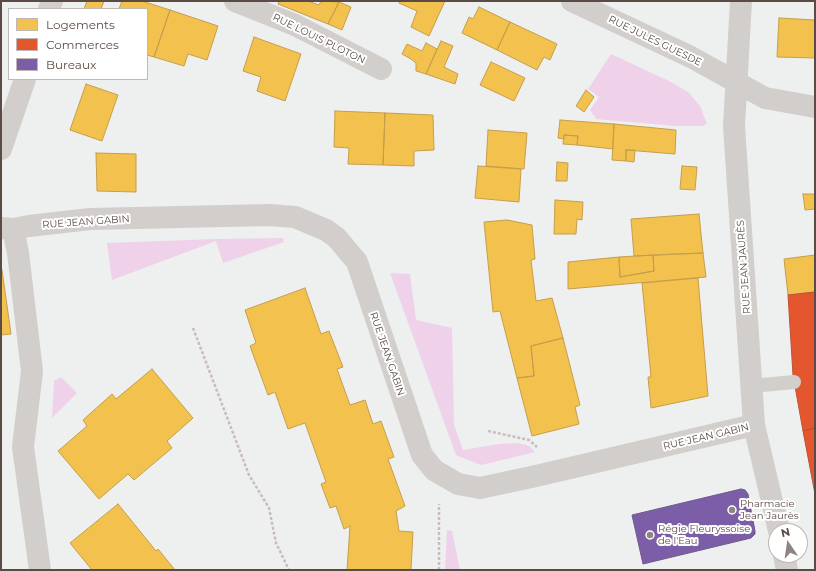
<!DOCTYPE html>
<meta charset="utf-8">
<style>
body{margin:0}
#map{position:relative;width:816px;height:571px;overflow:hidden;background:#eeefef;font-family:Montserrat,sans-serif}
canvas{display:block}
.frame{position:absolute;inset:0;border:2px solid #5b4b45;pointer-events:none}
.legend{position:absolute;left:8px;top:8px;width:140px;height:72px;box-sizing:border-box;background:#fff;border:1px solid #bdb7b5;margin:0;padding:5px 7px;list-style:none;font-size:12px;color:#5b4b45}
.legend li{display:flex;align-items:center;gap:8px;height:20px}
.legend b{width:20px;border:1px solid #bdb7b5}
.north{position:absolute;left:768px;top:523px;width:40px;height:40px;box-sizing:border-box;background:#fff;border:1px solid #bdb7b5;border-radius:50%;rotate:347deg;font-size:11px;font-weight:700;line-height:16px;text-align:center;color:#5b4b45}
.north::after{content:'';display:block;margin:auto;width:14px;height:18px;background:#8e8480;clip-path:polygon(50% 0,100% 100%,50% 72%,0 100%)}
</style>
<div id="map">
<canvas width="816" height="571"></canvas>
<div class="frame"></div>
<ul class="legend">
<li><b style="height:11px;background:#f2c14e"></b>Logements</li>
<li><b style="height:11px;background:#e4572e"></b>Commerces</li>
<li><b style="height:11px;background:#7b5ea7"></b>Bureaux</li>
</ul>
<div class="north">N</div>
</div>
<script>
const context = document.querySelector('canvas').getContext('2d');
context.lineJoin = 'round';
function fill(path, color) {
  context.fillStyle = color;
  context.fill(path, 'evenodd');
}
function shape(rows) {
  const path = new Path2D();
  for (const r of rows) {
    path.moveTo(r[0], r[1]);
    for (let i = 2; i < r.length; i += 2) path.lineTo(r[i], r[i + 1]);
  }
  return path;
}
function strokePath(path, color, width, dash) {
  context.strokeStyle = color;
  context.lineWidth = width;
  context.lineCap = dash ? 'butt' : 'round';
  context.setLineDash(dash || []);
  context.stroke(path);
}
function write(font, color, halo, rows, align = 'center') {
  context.font = font + ' Montserrat,sans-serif';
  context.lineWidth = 4;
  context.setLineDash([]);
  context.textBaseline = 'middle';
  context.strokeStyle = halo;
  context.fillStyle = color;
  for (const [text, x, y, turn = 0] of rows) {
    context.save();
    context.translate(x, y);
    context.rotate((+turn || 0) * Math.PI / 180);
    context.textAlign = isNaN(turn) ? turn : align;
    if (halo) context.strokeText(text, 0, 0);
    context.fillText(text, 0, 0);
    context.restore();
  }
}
fill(shape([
 [611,54,671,82,688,92,700,106,707,124,702,126,676,126,596,119,590,110,599,97,588,89],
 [283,238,284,242,223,263,216,241,112,280,107,243,216,239],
 [390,273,410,274,416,320,452,328,454,425,463,450,499,444,518,443,529,446,535,452,481,465,456,455],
 [61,377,77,393,52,418,54,381],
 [447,530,452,531,460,570,445,570]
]), '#efd1ea');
const homes = shape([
 [87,1,104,1,101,9,84,9,87,1],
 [122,1,142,1,170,10,154,57,147,55,147,9,119,9,122,1],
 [279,1,308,1,319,5,321,1,339,2,328,24,278,4,279,1],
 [400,1,445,1,429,36,411,27,417,11,399,3,400,1],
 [339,2,351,7,342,30,328,24,339,2],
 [479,7,510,22,497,50,462,33,469,17,473,19,479,7],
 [170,10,218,26,207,60,188,54,184,66,154,57,170,10],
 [779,18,815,20,815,58,777,57,779,18],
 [510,22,557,44,550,60,544,57,537,70,497,50,510,22],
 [254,37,301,54,285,101,257,91,261,77,243,71,254,37],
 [441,41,453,46,444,67,458,74,455,84,426,74,441,41],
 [426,43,437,49,426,74,416,71,416,63,411,59,402,54,407,44,422,51,426,43],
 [491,62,525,78,514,101,480,85,491,62],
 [86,84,118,95,102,141,70,130,86,84],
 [586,90,594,97,584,112,576,106,586,90],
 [335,111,385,113,383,165,348,164,349,148,334,147,335,111],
 [385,113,433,115,434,150,414,151,414,166,383,165,385,113],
 [560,120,614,124,613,149,577,145,578,136,564,135,564,139,558,138,560,120],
 [614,124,676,130,675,154,626,150,626,161,612,160,614,124],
 [488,130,527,133,524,169,486,166,488,130],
 [564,135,578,136,577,145,563,144,564,135],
 [626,150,635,150,634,162,626,161,626,150],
 [96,153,136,154,136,192,97,191,96,153],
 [557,162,568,163,567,181,556,181,557,162],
 [478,166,521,169,519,202,475,198,478,166],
 [682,166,697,167,695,190,680,189,682,166],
 [803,194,815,194,815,209,805,210,803,194],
 [555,200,583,202,582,220,577,219,576,234,554,234,555,200],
 [699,214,703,253,634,256,631,219,699,214],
 [507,220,532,225,535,259,531,260,536,301,552,298,563,338,531,346,534,376,517,378,500,311,493,312,484,222,507,220],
 [703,253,706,277,568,289,568,262,619,257,620,277,654,271,653,255,703,253],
 [653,255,654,271,620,277,619,257,653,255],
 [815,255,815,292,788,295,784,259,815,255],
 [2,270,11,334,1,335,1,271,2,270],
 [698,278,708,396,651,408,648,377,651,377,642,283,698,278],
 [305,288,321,334,329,331,343,367,337,369,350,405,365,400,373,424,381,421,394,457,388,459,405,506,396,511,399,531,413,532,411,570,419,570,347,570,350,526,344,529,336,506,330,508,321,484,326,482,305,423,288,429,275,392,268,395,250,346,256,343,245,310,305,288],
 [563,338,580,405,575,407,579,424,532,436,517,378,534,376,531,346,563,338],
 [152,369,193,418,167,441,172,448,134,480,128,474,99,499,58,451,87,426,83,420,112,394,116,399,152,369],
 [118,504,156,551,158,549,175,570,92,570,70,543,118,504]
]);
fill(homes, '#f2c14e');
strokePath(homes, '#c59e4b', 1);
const shops = shape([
 [815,292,815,428,803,431,793,375,788,295,815,292],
 [815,428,815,494,803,431,815,428]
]);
fill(shops, '#e4572e');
strokePath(shops, '#bb5335', 1);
const offices = shape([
 [741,489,745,490,748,494,755,531,755,534,751,538,643,564,632,515,741,489]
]);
fill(offices, '#7b5ea7');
strokePath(offices, '#71588a', 1);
strokePath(shape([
 [193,328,249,475,269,508,276,543,289,570],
 [488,431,529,440,537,447],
 [439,570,439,504]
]), '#c9bbc2', 2.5, [3, 2]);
strokePath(shape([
 [752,386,794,382]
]), '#d2cecc', 14);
strokePath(shape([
 [235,1,295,25,381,69],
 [572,1,691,57,765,98,815,107],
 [741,1,734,126,754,425,779,531],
 [49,9,52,1],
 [1,149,25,79],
 [1,228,13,229,29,226,90,219,269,215,295,217,326,230,337,238,357,262,422,455,434,470,458,484,480,488,536,476,754,425],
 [13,229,18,253,32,371,23,447,40,570],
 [784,555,787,570]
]), '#d2cecc', 22);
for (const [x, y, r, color] of [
 [732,510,4,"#8e8480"],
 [650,535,4,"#8e8480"]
]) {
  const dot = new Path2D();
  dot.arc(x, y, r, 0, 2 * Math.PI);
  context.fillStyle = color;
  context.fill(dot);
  strokePath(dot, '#fff', 1.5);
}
write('10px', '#5b4b45', '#fff', [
 ["RUE LOUIS PLOTON",319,39,26],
 ["RUE JULES GUESDE",655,41,26],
 ["RUE JEAN GABIN",86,222,-4],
 ["RUE JEAN JAURÈS",744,267,-94],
 ["RUE JEAN GABIN",387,354,71],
 ["RUE JEAN GABIN",706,437,-13]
]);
write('10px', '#5b4b45', '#fff', [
 ["Pharmacie",740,504],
 ["Jean Jaurès",740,516],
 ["Régie Fleuryssoise",658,529],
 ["de l'Eau",658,541]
], 'left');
</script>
